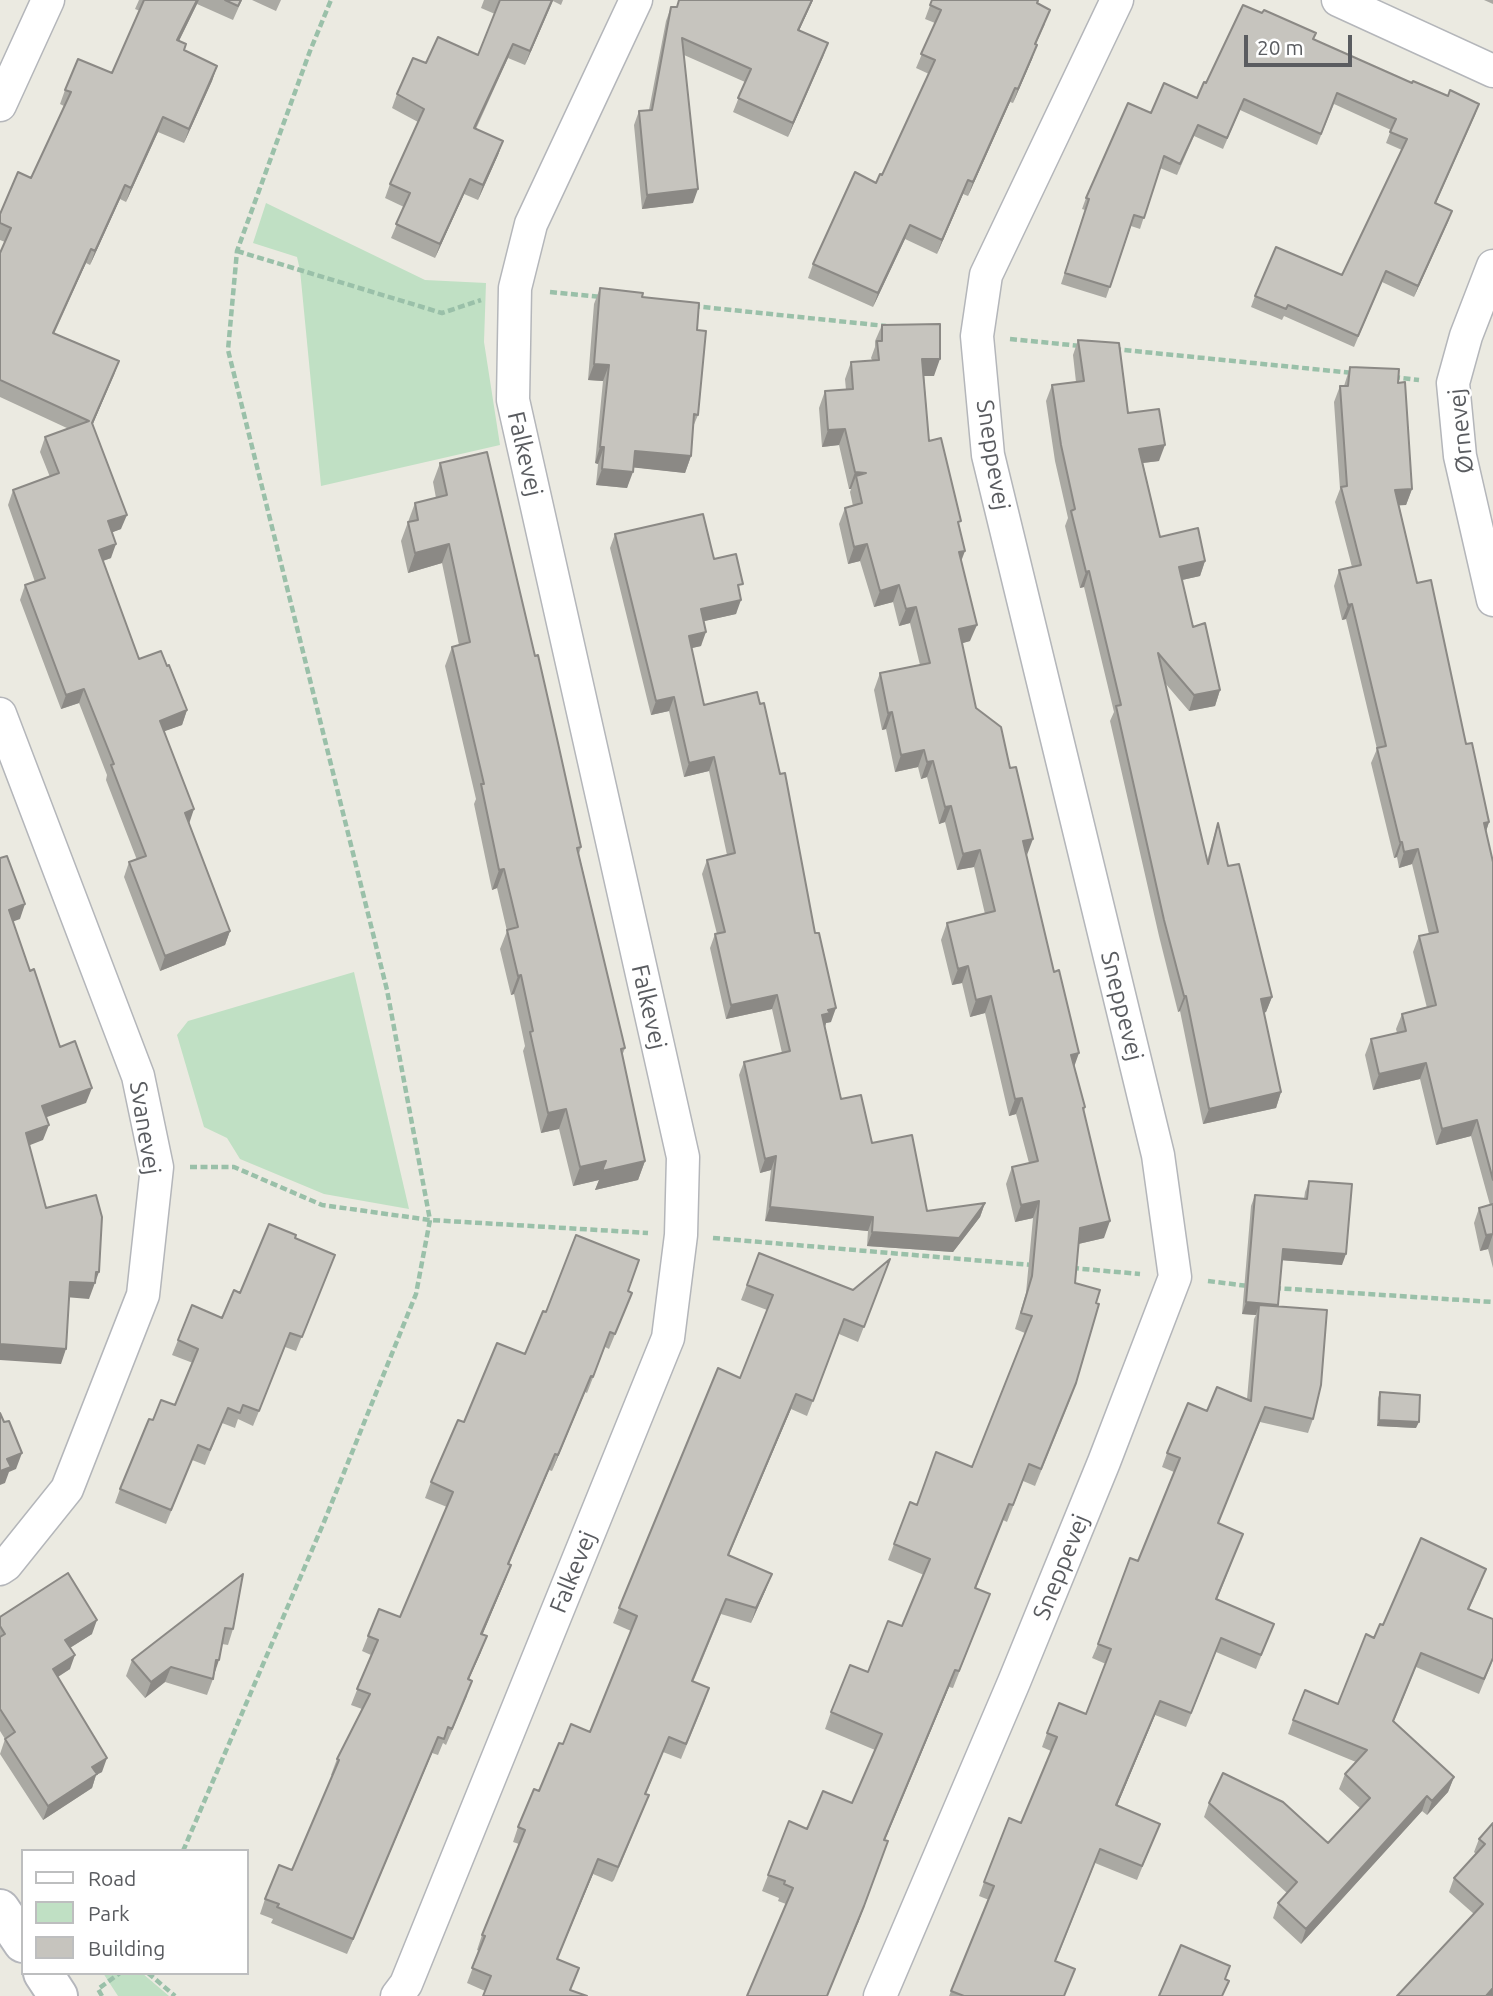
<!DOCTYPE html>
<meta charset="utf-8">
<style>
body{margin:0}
#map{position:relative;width:1493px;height:1996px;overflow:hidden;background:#ebeae1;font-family:Ubuntu,sans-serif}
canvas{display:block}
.legend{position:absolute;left:21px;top:1849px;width:228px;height:126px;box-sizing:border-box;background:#fff;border:2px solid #bdbebf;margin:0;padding:9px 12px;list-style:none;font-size:21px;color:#5a5c60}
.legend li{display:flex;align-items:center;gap:14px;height:35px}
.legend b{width:35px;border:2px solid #bdbebf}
.scale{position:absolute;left:1244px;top:35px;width:108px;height:32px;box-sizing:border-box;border:4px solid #5a5c60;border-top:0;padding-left:9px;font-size:21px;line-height:24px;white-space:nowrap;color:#5a5c60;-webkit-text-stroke:5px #fff;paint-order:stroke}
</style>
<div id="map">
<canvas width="1493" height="1996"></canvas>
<ul class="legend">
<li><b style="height:9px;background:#fff"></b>Road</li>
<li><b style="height:19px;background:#c0e0c4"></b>Park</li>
<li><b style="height:19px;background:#c6c4be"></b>Building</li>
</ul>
<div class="scale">20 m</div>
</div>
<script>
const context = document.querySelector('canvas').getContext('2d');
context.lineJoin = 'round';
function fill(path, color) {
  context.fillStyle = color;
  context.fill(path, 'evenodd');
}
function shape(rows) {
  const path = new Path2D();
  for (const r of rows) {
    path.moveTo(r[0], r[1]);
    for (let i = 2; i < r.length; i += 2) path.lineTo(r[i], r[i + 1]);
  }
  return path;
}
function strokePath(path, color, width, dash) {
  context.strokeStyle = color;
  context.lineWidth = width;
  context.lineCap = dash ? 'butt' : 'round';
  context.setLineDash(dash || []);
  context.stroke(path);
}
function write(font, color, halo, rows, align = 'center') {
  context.font = font + ' Ubuntu,sans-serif';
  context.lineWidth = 5;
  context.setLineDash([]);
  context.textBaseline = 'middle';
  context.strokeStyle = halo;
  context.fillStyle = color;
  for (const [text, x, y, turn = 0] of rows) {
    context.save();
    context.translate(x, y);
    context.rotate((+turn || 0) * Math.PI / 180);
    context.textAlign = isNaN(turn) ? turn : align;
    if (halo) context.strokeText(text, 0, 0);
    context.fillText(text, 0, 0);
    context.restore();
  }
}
fill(shape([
 [266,203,425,280,486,283,484,342,500,445,321,486,300,270,297,257,253,243],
 [354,972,409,1209,324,1194,240,1159,227,1138,204,1127,177,1035,188,1021],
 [103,1973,142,1973,169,1996,118,1996]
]), '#c0e0c4');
const street = shape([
 [1338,0,1493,71],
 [0,105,48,0],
 [1493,266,1466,336,1453,383,1460,456,1493,600],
 [0,714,138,1076,157,1167,143,1295,67,1489,6,1565,0,1569],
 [397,1996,406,1984,668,1338,681,1235,683,1157,513,400,515,288,531,224,636,0],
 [880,1996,1014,1682,1104,1462,1175,1277,1158,1155,988,455,977,336,986,275,1117,0]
]);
const secondary = shape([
 [0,1909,23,1943],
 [43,1973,58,1996]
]);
strokePath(street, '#b4b6ba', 35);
strokePath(secondary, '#b5b7bc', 42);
strokePath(shape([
 [237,251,442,313,481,300],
 [550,292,601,297],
 [693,306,886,326],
 [1010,339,1081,346],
 [1114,349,1353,373],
 [1393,377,1419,380],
 [190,1167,234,1167,322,1205,430,1220,648,1233],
 [713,1238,1032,1265],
 [1072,1268,1140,1274],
 [1208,1281,1248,1286],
 [1274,1288,1493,1302],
 [183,1851,324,1522,416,1294,430,1220,387,990,228,350,237,251,310,51,331,0],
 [148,1973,175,1996],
 [102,1996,98,1989,120,1973]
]), '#9ac0a9', 4.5, [7, 3.5]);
strokePath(street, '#fff', 32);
strokePath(secondary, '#fff', 38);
fill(shape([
 [139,0,242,0,233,20,197,4,179,41,184,50,217,66,212,81,184,143,158,132,126,202,120,199,90,265,86,263,54,334,119,361,93,424,121,529,112,532,111,558,103,561,139,659,167,666,187,710,182,725,164,731,189,823,230,931,225,945,160,971,124,877,129,862,137,860,106,780,107,775,79,703,61,709,20,600,25,585,35,582,8,505,13,490,50,477,40,452,45,437,69,429,0,397,0,253,5,242,0,240,0,214,31,178,64,106,60,104,65,90,112,73,140,11,135,9],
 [252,0,281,0,276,11],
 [484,0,563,0,561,5,553,1,525,65,508,58,476,129,503,141,498,155,478,200,464,194,435,258,391,238,404,207,385,198,390,184,418,122,392,108,397,94,426,63,478,55,495,14,481,8],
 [679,0,813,0,799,30,828,43,788,137,733,112,745,82,684,55,693,203,642,209,634,125,639,111,649,110,666,21,671,7,677,7],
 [932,0,1039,0,1038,4,1045,24,1036,44,1032,59,1013,103,1010,102,968,196,963,194,937,254,905,239,873,307,808,278,813,264,882,175,929,74,916,68,935,23,925,19],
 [1484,0,1493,0,1493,4],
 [1314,40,1412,83,1448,96,1479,104,1435,203,1452,211,1414,297,1382,282,1354,347,1284,316,1282,320,1251,307,1255,296,1342,275,1402,150,1386,143,1391,130,1334,104,1317,145,1240,110,1223,149,1194,136,1177,175,1160,168,1140,229,1131,226,1106,298,1061,284,1085,210,1082,209,1086,198,1151,113,1197,98,1206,83],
 [600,288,642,297,697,330,698,415,693,427,691,456,685,473,633,467,627,488,596,485,598,464,595,463,603,381,588,380,594,304],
 [882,325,934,376,924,376,929,441,959,526,961,561,970,641,962,643,976,708,1026,855,1074,1066,1085,1107,1084,1111,1104,1238,1078,1244,1075,1283,1070,1400,1035,1486,1023,1481,1007,1522,1003,1520,976,1588,990,1594,953,1688,949,1687,885,1840,882,1858,858,1923,786,1904,778,1901,779,1898,762,1891,789,1821,807,1829,852,1803,875,1750,825,1729,831,1712,868,1672,902,1626,924,1575,888,1560,894,1544,917,1505,972,1467,1025,1333,1015,1329,1026,1293,1033,1218,1015,1222,1006,1184,1012,1167,1029,1163,1016,1114,1009,1116,985,1013,970,1017,962,983,952,985,941,940,947,923,985,914,974,867,957,870,945,822,939,824,927,777,921,779,918,767,895,772,886,729,882,730,874,690,880,673,920,665,910,623,899,626,893,602,874,607,860,561,848,564,839,524,845,508,853,506,850,492,851,489,849,489,839,445,822,447,819,408,825,391,846,390,845,379,851,362,872,360,871,358,875,347,875,341],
 [1078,340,1159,461,1143,463,1160,537,1205,561,1200,576,1182,580,1193,627,1220,690,1215,706,1189,711,1165,683,1207,861,1213,839,1218,823,1228,866,1272,997,1266,1012,1264,1013,1281,1092,1276,1108,1203,1124,1180,1011,1178,1012,1159,936,1110,721,1114,712,1084,587,1080,588,1065,526,1068,518,1055,461,1046,401,1052,385,1076,382,1073,355],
 [1350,367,1398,383,1412,489,1406,505,1399,505,1417,583,1489,822,1486,831,1493,862,1493,1268,1488,1249,1480,1251,1474,1223,1479,1208,1490,1205,1471,1136,1436,1145,1420,1079,1373,1090,1365,1055,1371,1039,1397,1033,1396,1029,1402,1014,1427,1008,1413,952,1419,936,1429,934,1412,864,1399,868,1397,857,1394,858,1371,763,1377,749,1346,619,1342,620,1334,586,1339,570,1352,567,1335,502,1340,489,1334,402,1340,386,1344,386],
 [440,463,535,656,581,847,579,854,625,1048,622,1056,645,1161,638,1180,595,1190,599,1180,573,1186,559,1129,541,1133,523,1051,525,1046,514,994,511,995,500,949,507,931,497,888,492,890,474,804,476,799,445,666,452,647,459,645,442,563,408,573,401,541,415,503,436,498,433,482],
 [615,534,714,559,740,593,736,614,704,621,701,646,691,648,704,705,831,1022,826,1023,825,1026,841,1099,872,1143,927,1211,985,1203,980,1217,953,1252,867,1246,868,1231,765,1221,771,1170,760,1173,739,1075,744,1062,782,1053,772,1009,726,1019,710,948,715,934,717,934,702,874,707,860,727,855,709,771,684,777,669,711,651,715,610,548],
 [1309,1181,1342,1265,1282,1260,1278,1306,1313,1419,1308,1433,1260,1422,1218,1523,1243,1534,1217,1600,1274,1624,1256,1669,1216,1652,1186,1727,1155,1715,1117,1806,1160,1824,1137,1880,1095,1863,1056,1961,1064,1996,949,1996,989,1900,979,1896,984,1882,1021,1823,1051,1751,1042,1747,1047,1733,1086,1714,1106,1664,1092,1658,1098,1644,1138,1561,1174,1472,1162,1467,1167,1453,1207,1411,1247,1399,1254,1319,1256,1315,1242,1314,1251,1206,1255,1195,1304,1199,1305,1192],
 [295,1238,335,1255,296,1351,285,1347,253,1426,238,1419,235,1428,222,1423,205,1465,192,1460,166,1524,115,1503,120,1489,153,1420,175,1405,193,1363,172,1355,178,1340,222,1318,240,1293],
 [759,1253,853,1290,890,1259,858,1342,839,1334,807,1416,791,1409,729,1555,766,1589,751,1623,721,1614,693,1682,709,1688,704,1703,681,1759,663,1752,646,1794,649,1795,643,1810,614,1880,612,1882,593,1874,557,1959,485,1991,467,1983,479,1951,477,1950,482,1935,519,1844,513,1842,518,1827,539,1791,563,1744,590,1732,631,1631,613,1623,619,1608,740,1378,767,1310,741,1300],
 [628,1291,632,1293,609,1349,605,1347,587,1393,585,1392,552,1471,549,1470,509,1564,511,1565,505,1581,482,1635,481,1652,469,1679,467,1696,446,1745,443,1743,438,1755,432,1753,347,1954,271,1923,273,1919,260,1914,265,1899,292,1870,333,1775,331,1775,337,1759,362,1709,351,1705,371,1655,362,1651,368,1636,400,1617,447,1507,425,1498,431,1482,464,1422,525,1354,546,1312],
 [1380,1392,1416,1428,1377,1426,1378,1398],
 [243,1574,233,1629,228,1645,222,1644,213,1679,207,1695,165,1682,145,1698,126,1676,132,1660],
 [1481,1583,1469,1609,1493,1660,1479,1694,1416,1667,1394,1721,1454,1777,1448,1792,1427,1815,1422,1811,1301,1944,1273,1918,1278,1903,1287,1893,1204,1817,1209,1803,1328,1843,1360,1808,1339,1789,1345,1774,1356,1762,1288,1734,1293,1720,1338,1704,1374,1638,1383,1625],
 [0,1617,92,1634,70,1648,70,1669,58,1677,102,1772,96,1775,92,1788,43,1820,0,1754,5,1739,0,1731],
 [1493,1823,1493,1996,1474,1914,1449,1892,1454,1878,1476,1854,1474,1852,1479,1839]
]), '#aaa9a3');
fill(shape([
 [197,0,199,0,197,4,172,55,177,40],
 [552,0,553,0,525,65,530,51],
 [812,0,813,0,793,44,798,30],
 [828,43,823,57,788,137,793,123],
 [513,44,508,58,469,142,474,128],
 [1037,45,1032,59,1013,103,1018,89],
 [217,66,212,81,184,143,189,129],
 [1015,88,1010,102,968,196,973,182],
 [1479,104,1475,115,1431,214,1435,203],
 [163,117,158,132,126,202,131,188],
 [503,141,498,155,478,200,483,185],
 [470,179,464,194,435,258,440,244],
 [968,180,963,194,937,254,942,240],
 [125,185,120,199,90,265,95,251],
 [698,189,693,203,642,209,647,195],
 [1452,211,1448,222,1414,297,1418,286],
 [910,225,905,239,873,307,878,293],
 [91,249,86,263,47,347,53,333],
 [922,359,940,359,934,376,916,376],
 [119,361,114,375,87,437,92,423],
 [594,364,609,365,603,381,588,380],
 [845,429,839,445,822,447,828,430],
 [1165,445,1159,461,1134,464,1139,449],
 [600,447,604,447,598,464,595,463],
 [635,451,691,456,685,473,629,467],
 [602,469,633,472,627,488,596,485],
 [855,472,866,473,856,476,851,489,849,489],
 [1412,489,1406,505,1390,506,1395,490],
 [127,515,121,529,103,536,108,521],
 [116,544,111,558,94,564,99,550],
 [449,544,442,563,408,573,415,553],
 [867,544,860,561,848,564,854,547],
 [965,551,959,567,959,552],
 [1205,561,1200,576,1173,582,1179,567],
 [1089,571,1084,587,1080,588,1086,572],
 [899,585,893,602,874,607,880,591],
 [741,600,736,614,696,623,701,609],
 [1352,604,1346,619,1342,620,1348,605],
 [916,607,910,623,899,626,906,609],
 [977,625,970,641,953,646,959,629],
 [706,632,701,646,684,650,689,636],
 [84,689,79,703,61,709,66,695],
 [1220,690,1215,706,1189,711,1194,695],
 [674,697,669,711,651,715,656,701],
 [187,710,182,725,154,735,160,721],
 [892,712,886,729,882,730,888,713],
 [924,750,918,767,895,772,901,755],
 [714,757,709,771,684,777,689,763],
 [933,761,927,777,921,779,927,762],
 [951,806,945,822,939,824,945,807],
 [194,809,189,824,185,813],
 [1489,822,1484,838,1484,823],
 [1033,839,1027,855,1023,841],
 [1400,842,1402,842,1397,857,1394,858],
 [1418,849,1412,864,1399,868,1404,852],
 [980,850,974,867,957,870,963,854],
 [504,869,497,888,492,890,499,870],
 [25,904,20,919,4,925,9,910],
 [230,931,225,945,160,971,165,956],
 [968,966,962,983,952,985,958,969],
 [521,975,514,994,511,995,518,976],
 [777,995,772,1009,726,1019,731,1005],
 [991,996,985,1013,970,1017,976,1000],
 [1184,996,1186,996,1180,1011,1178,1012],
 [1272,997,1266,1012,1255,1015,1261,999],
 [836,1008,831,1022,826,1023,825,1027,822,1015,828,1010],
 [1079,1053,1073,1070,1071,1055],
 [1426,1063,1420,1079,1373,1090,1379,1074],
 [92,1088,86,1103,36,1121,42,1106],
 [1281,1092,1276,1108,1203,1124,1209,1109],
 [1022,1098,1016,1114,1009,1116,1015,1099],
 [566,1109,559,1129,541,1133,548,1113],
 [1477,1120,1471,1136,1436,1145,1442,1129],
 [49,1125,43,1140,20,1149,26,1133],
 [776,1156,771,1170,760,1173,765,1159],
 [606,1161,645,1161,638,1180,595,1190,599,1180,573,1186,580,1167],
 [1039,1201,1033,1218,1015,1222,1021,1205],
 [985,1203,980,1217,953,1252,867,1246,872,1232],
 [770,1207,873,1217,868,1231,765,1221],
 [1110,1221,1104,1238,1074,1245,1080,1228],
 [1493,1234,1488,1249,1480,1251,1486,1235],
 [1283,1249,1346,1254,1342,1265,1279,1260],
 [96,1272,99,1272,89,1299,65,1297,70,1282],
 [1246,1302,1278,1305,1274,1316,1259,1305,1256,1315,1242,1314],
 [0,1344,66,1349,61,1364,0,1360],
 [591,1376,585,1392,552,1471,558,1455],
 [796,1394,791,1409,722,1570,728,1555],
 [1379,1420,1419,1422,1416,1428,1377,1426],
 [22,1453,16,1469,9,1472,5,1483,0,1485,0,1471,7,1459],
 [555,1454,549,1470,502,1579,508,1564],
 [511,1565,505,1581,476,1650,481,1634],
 [772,1574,766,1589,751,1623,756,1608],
 [97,1620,92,1634,60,1654,65,1640],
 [487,1636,481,1652,462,1694,468,1679],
 [75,1655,70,1669,48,1683,53,1669],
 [216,1660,219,1660,214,1675],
 [171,1667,165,1682,145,1698,151,1682],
 [955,1670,949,1687,878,1856,884,1840],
 [1160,1701,1155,1715,1111,1820,1116,1805],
 [438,1737,432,1753,347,1954,353,1939],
 [107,1758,102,1772,96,1775,92,1788,43,1820,48,1806,92,1767],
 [1454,1777,1448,1792,1427,1815,1432,1801],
 [649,1795,643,1810,612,1882,618,1867],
 [1427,1796,1422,1811,1301,1944,1306,1929],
 [882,1858,858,1923,827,1996],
 [598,1859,593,1874,551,1974,557,1959],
 [1493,1988,1493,1996,1486,1996]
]), '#8b8985');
const building = shape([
 [144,0,197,0,177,40,186,44,184,50,217,66,189,129,163,117,131,188,125,185,95,251,91,249,53,333,119,361,92,423,127,515,108,521,116,544,99,550,139,659,161,651,167,666,169,665,187,710,160,721,194,809,185,813,230,931,165,956,129,862,146,856,111,765,114,764,84,689,66,695,25,585,45,578,13,490,59,473,45,437,89,421,0,380,0,253,11,228,0,223,0,214,18,172,31,178,71,92,65,90,78,59,112,73,144,0],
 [225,0,241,0,238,6,225,0],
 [500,0,552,0,530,51,513,44,474,128,503,141,483,185,470,179,440,244,396,224,410,193,390,184,424,109,397,94,413,58,426,63,438,37,478,55,500,0],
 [679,0,812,0,798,30,828,43,793,123,738,98,751,69,682,38,698,189,647,195,639,111,652,110,671,7,677,7,679,0],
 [932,0,1038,0,1037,3,1050,10,1035,44,1037,45,1018,89,1015,88,973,182,968,180,942,240,910,225,878,293,813,264,855,172,876,183,880,174,882,175,935,60,921,54,941,10,930,5,932,0],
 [1243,5,1262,13,1264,10,1316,33,1313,39,1412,83,1413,81,1448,96,1450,90,1479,104,1435,203,1452,211,1418,286,1386,271,1358,336,1288,305,1286,309,1255,296,1276,247,1342,275,1407,139,1390,132,1396,119,1337,93,1321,134,1244,99,1227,138,1198,125,1180,164,1164,156,1144,218,1134,215,1110,287,1065,273,1089,199,1086,198,1128,103,1151,113,1164,83,1197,98,1204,82,1206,83,1243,5],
 [600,288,643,293,642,297,699,303,697,330,706,331,698,415,694,414,691,456,635,451,633,472,602,469,604,447,600,447,609,365,594,364,600,288],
 [940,324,940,359,922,359,929,441,941,438,961,521,958,522,965,551,959,552,977,625,959,629,976,708,1001,727,1010,768,1016,767,1033,839,1023,841,1054,972,1059,970,1079,1053,1071,1055,1085,1107,1083,1108,1110,1221,1080,1228,1075,1283,1100,1290,1096,1303,1099,1304,1076,1383,1041,1469,1029,1464,1013,1505,1009,1504,975,1588,990,1594,959,1671,955,1670,884,1840,888,1841,864,1906,827,1996,747,1996,793,1888,784,1884,785,1881,768,1875,789,1821,807,1829,823,1791,852,1803,882,1734,831,1712,850,1665,868,1672,888,1621,902,1626,930,1559,894,1544,910,1502,917,1505,936,1452,972,1467,1032,1316,1021,1313,1032,1276,1039,1201,1021,1205,1012,1167,1038,1161,1022,1098,1015,1099,991,996,976,1000,968,966,958,969,947,923,995,911,980,850,963,854,951,806,945,807,933,761,927,762,924,750,901,755,892,712,888,713,880,673,930,663,916,607,906,609,899,585,880,591,867,544,854,547,845,508,862,503,856,476,866,473,855,472,845,429,828,430,825,391,853,389,851,362,879,360,877,341,882,341,882,325,940,324],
 [1078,340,1119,343,1128,413,1159,409,1165,445,1139,449,1160,537,1198,528,1205,561,1179,567,1193,627,1205,623,1220,690,1194,695,1158,653,1208,864,1218,823,1228,866,1239,864,1272,997,1261,999,1281,1092,1209,1109,1186,996,1184,996,1164,920,1116,706,1121,705,1089,571,1086,572,1071,511,1075,509,1061,445,1052,385,1084,381,1078,340],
 [1350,367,1399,369,1398,383,1405,382,1412,489,1395,490,1417,583,1431,580,1466,744,1472,743,1489,822,1484,823,1493,862,1493,1180,1477,1120,1442,1129,1426,1063,1379,1074,1371,1039,1406,1031,1402,1014,1436,1005,1419,936,1438,932,1418,849,1404,852,1402,842,1400,842,1377,748,1386,746,1352,604,1348,605,1339,570,1361,565,1341,487,1347,486,1340,386,1348,386,1350,367],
 [487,452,535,656,538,655,558,743,581,847,577,848,625,1048,621,1049,645,1161,602,1171,606,1161,580,1167,566,1109,548,1113,530,1032,533,1031,521,975,518,976,507,930,518,927,504,869,499,870,481,784,484,784,452,647,470,642,449,544,415,553,408,522,418,520,415,503,447,495,440,463,487,452],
 [703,514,714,559,736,554,743,584,738,585,741,600,701,609,706,632,689,636,704,705,757,692,760,704,764,703,780,774,785,773,815,933,819,933,836,1008,828,1010,830,1013,822,1015,841,1099,861,1095,872,1143,912,1135,927,1211,985,1203,959,1238,872,1232,873,1217,770,1207,776,1156,765,1159,744,1062,790,1051,777,995,731,1005,715,934,725,932,707,860,735,853,714,757,689,763,674,697,656,701,615,534,703,514],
 [7,856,25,904,9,910,30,971,34,969,60,1047,75,1041,92,1088,42,1106,49,1125,26,1133,46,1208,96,1195,102,1217,99,1272,96,1272,95,1283,70,1282,66,1349,0,1344,0,858,7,856],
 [1309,1181,1352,1184,1346,1254,1283,1249,1278,1305,1246,1302,1255,1195,1307,1199,1309,1181],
 [1493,1204,1493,1234,1486,1235,1479,1208,1493,1204],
 [269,1224,296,1235,295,1238,335,1255,302,1337,290,1333,259,1411,243,1405,240,1413,228,1408,210,1450,198,1445,171,1510,120,1489,149,1419,153,1420,161,1400,175,1405,198,1349,178,1340,192,1305,222,1318,234,1290,240,1293,269,1224],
 [576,1235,639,1260,628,1291,632,1293,615,1334,610,1332,593,1377,591,1376,558,1455,555,1454,508,1564,511,1565,481,1634,487,1636,468,1679,472,1681,452,1729,448,1727,444,1739,438,1737,353,1939,277,1907,279,1904,265,1899,279,1865,292,1870,339,1760,337,1759,370,1694,357,1689,378,1640,368,1636,379,1609,400,1617,453,1492,431,1482,458,1420,464,1422,497,1343,525,1354,543,1311,546,1312,576,1235],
 [759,1253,853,1290,890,1259,864,1327,844,1319,813,1401,796,1394,728,1555,772,1574,756,1608,726,1599,692,1681,709,1688,686,1744,669,1737,645,1794,649,1795,619,1865,618,1867,598,1859,557,1959,579,1968,570,1990,587,1996,483,1996,491,1976,472,1968,485,1936,482,1935,525,1830,518,1827,534,1789,539,1791,559,1743,563,1744,571,1724,590,1732,637,1616,619,1608,718,1368,740,1378,773,1295,747,1285,759,1253],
 [1259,1305,1327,1310,1321,1385,1313,1419,1265,1407,1218,1523,1243,1534,1216,1599,1274,1624,1261,1655,1221,1638,1191,1713,1160,1701,1116,1805,1160,1824,1142,1866,1100,1849,1055,1961,1075,1969,1064,1996,964,1996,951,1991,994,1886,984,1882,1009,1818,1021,1823,1057,1737,1047,1733,1059,1703,1086,1714,1111,1649,1098,1644,1130,1558,1138,1561,1180,1458,1167,1453,1188,1403,1207,1411,1217,1387,1251,1401,1259,1305],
 [1380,1392,1420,1395,1419,1422,1379,1420,1380,1392],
 [0,1413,4,1422,9,1421,22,1453,7,1459,11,1467,0,1471,0,1413],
 [1421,1538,1486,1569,1468,1609,1493,1619,1493,1658,1484,1679,1421,1653,1393,1721,1454,1777,1432,1801,1427,1796,1306,1929,1278,1903,1297,1882,1209,1803,1223,1773,1283,1802,1328,1843,1370,1798,1345,1774,1367,1750,1293,1720,1305,1690,1338,1704,1366,1634,1374,1638,1380,1624,1383,1625,1421,1538],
 [68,1573,97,1620,65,1640,75,1655,53,1669,107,1758,92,1767,97,1774,48,1806,5,1739,15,1732,0,1709,0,1637,5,1634,0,1626,0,1617,68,1573],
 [243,1574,233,1629,225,1628,219,1660,216,1660,213,1679,171,1667,151,1682,132,1660,243,1574],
 [1493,1823,1493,1988,1486,1996,1397,1996,1483,1904,1454,1878,1485,1844,1479,1839,1493,1823],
 [1181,1945,1230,1966,1225,1979,1229,1981,1222,1996,1159,1996,1181,1945]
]);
fill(building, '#c6c4be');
strokePath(building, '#8b8985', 2);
write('24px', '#5a5c60', '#fff', [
 ["Ørnevej",1461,431,-96],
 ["Falkevej",525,454,77],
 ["Sneppevej",993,455,81],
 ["Sneppevej",1122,1006,76],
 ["Falkevej",649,1007,77],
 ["Svanevej",145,1128,81],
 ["Sneppevej",1061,1567,-68],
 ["Falkevej",573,1572,-68]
]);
</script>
